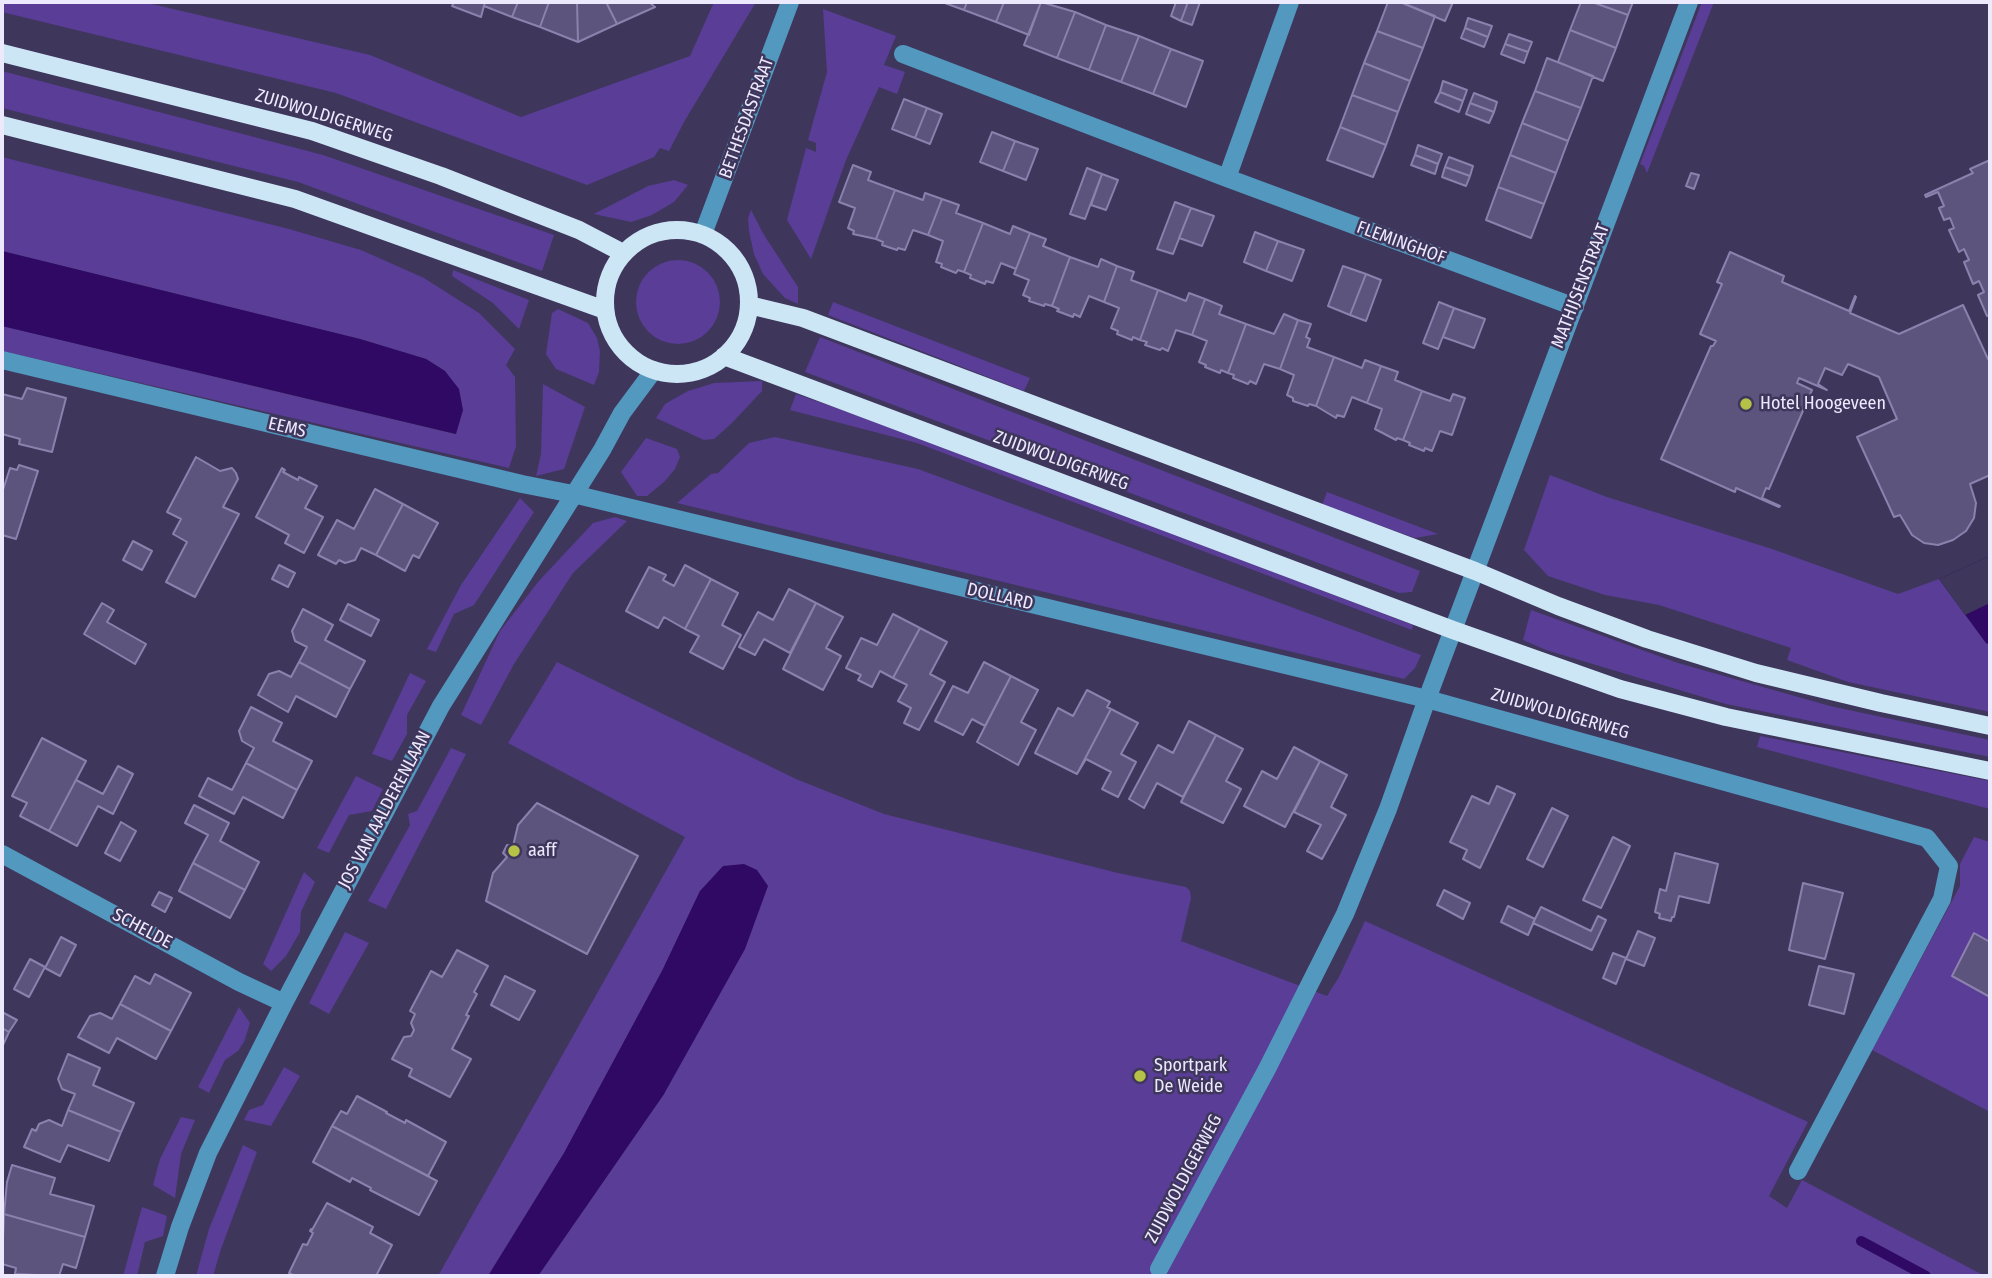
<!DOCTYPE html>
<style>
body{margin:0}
#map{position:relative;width:1992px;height:1278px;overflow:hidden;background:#3f365c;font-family:"Fira Sans Condensed",sans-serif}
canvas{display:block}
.frame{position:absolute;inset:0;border:4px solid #ede9fd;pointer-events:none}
</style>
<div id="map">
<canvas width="1992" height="1278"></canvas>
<div class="frame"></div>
</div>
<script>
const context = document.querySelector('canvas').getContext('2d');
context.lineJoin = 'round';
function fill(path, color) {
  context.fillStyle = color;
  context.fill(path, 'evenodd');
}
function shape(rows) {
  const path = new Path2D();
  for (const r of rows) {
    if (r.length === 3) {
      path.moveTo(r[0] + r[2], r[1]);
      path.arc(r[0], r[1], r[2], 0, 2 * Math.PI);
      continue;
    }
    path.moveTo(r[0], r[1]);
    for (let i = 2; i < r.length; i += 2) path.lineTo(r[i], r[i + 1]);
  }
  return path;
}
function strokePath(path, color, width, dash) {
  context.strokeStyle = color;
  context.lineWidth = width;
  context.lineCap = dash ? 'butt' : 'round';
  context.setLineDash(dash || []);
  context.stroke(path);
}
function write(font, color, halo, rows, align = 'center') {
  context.font = font + ' "Fira Sans Condensed",sans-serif';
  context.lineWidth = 5;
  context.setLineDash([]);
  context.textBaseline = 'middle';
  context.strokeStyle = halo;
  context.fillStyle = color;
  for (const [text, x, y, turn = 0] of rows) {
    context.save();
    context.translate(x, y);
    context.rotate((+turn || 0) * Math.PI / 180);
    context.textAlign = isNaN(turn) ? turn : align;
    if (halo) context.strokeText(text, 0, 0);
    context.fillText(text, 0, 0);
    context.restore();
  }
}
fill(shape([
 [2,2,143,2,370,55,521,117,690,56,714,2,756,2,684,122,669,151,660,148,654,157,587,185,336,93,2,12],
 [1702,2,1714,2,1647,173,1644,166,1640,164],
 [823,9,896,36,884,65,905,72,897,94,879,87,846,160,811,259,787,220,806,148,816,152,816,143,808,140,827,72],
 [2,71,323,155,554,235,542,271,298,182,2,108],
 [2,157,289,229,361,250,424,278,479,313,515,349,506,365,515,377,516,446,509,468,2,351,2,326,455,434,445,371,426,359,360,339,2,251],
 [674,180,688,185,674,202,652,215,631,222,594,214,648,186],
 [751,210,764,235,798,287,798,304,785,298,763,274,754,254,749,231,748,218],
 [678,302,42],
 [453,270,529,300,519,329,493,303,452,276],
 [833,302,1030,378,1024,391,828,315],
 [558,309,588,323,597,338,600,351,599,372,594,385,556,369,546,354,552,313],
 [820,337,1420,571,1412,592,1399,593,805,372],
 [762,381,762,391,732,423,714,439,704,440,656,418,665,404,688,391,714,383],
 [543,384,585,407,564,469,536,476,541,454],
 [796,394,920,437,1413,625,1412,630,917,443,790,410],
 [775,437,918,469,1421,655,1415,668,1404,679,677,503,711,474,718,473,749,443],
 [646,438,677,449,680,457,675,469,664,482,647,496,637,496,621,472],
 [1550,475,1607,497,1772,549,1898,594,1939,579,1986,643,1990,645,1990,712,1848,682,1787,660,1791,648,1659,605,1605,595,1548,576,1524,550],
 [1327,492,1438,534,1415,538,1322,505],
 [520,498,534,512,474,605,454,614,436,652,427,649,461,585],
 [615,517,627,521,573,573,514,664,481,725,461,715,500,631,538,582,593,523],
 [1531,610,1678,663,1830,706,1990,740,1990,757,1726,704,1546,650,1523,640],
 [557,662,796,779,884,814,1118,873,1186,887,1190,891,1191,898,1181,941,1327,996,1339,977,1365,921,1808,1122,1769,1196,1787,1208,1802,1180,1985,1276,538,1276,664,1094,700,891,662,971,564,1153,488,1276,438,1276,685,837,508,743],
 [410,673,426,681,407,715,407,734,392,761,372,754],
 [1760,736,1990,781,1990,809,1757,747],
 [451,748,466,754,386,909,368,901,410,825,408,814,417,811],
 [356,776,383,789,372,811,349,815,329,853,317,848],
 [1974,837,1990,842,1990,1112,1872,1050,1960,886,1960,864],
 [304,872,315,882,301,912,300,932,286,956,271,971,263,964],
 [345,932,369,943,329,1014,309,1003],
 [239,1007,250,1023,244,1042,238,1051,225,1060,209,1093,198,1087],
 [284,1067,300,1076,271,1126,244,1120,249,1110,263,1105],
 [181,1117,195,1120,181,1154,175,1198,153,1185,160,1159],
 [243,1145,257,1152,221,1249,213,1276,196,1276,209,1229],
 [142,1207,167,1216,163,1236,145,1242,137,1276,123,1276]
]), '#593d96');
fill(shape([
 [2,251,360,339,426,359,445,371,459,389,463,410,456,434,2,326],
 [1990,556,1990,645,1986,643,1939,579],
 [744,864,757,870,768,886,745,949,664,1094,538,1276,488,1276,564,1153,662,971,700,891,723,866]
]), '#300964');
fill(shape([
 [1990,556,1990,603,1965,615,1939,579]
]), '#3f365c');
strokePath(shape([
 [1861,1241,1926,1276]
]), '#300964', 10);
const building = shape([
 [454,2,485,2,481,17,452,6,454,2],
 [485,2,518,2,512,17,484,6,485,2],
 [518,2,549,2,540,27,512,17,518,2],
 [549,2,577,2,578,42,540,27,549,2],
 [577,2,606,2,617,24,578,42,577,2],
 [606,2,649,2,655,7,617,24,606,2],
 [942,2,967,2,964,10,942,2],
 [967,2,1004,2,996,22,964,10,967,2],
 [1004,2,1041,2,1029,35,996,22,1004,2],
 [1041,2,1075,12,1057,58,1024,45,1041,2],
 [1176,2,1188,2,1181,21,1171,16,1176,2],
 [1188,2,1200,2,1192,25,1181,21,1188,2],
 [1388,2,1400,2,1435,16,1423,48,1377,31,1388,2],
 [1400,2,1453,2,1445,21,1400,2],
 [1581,2,1592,2,1628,15,1616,48,1570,30,1581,2],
 [1592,2,1633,2,1628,15,1592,2],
 [1075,12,1106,25,1089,70,1057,58,1075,12],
 [1468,18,1492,26,1488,37,1465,28,1468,18],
 [1106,25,1139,36,1121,82,1089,70,1106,25],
 [1465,28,1488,37,1484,47,1461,38,1465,28],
 [1570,30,1616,48,1603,81,1558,62,1570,30],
 [1377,31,1423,48,1410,81,1364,63,1377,31],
 [1509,34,1532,42,1528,52,1505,44,1509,34],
 [1139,36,1171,49,1153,94,1121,82,1139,36],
 [1505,44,1528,52,1524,63,1501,54,1505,44],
 [1171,49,1203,61,1186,107,1153,94,1171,49],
 [1547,58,1593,76,1581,108,1535,91,1547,58],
 [1364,63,1410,81,1398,112,1352,95,1364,63],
 [1443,81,1467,90,1463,101,1440,92,1443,81],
 [1535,91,1581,108,1568,141,1522,123,1535,91],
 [1440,92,1463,101,1459,112,1435,102,1440,92],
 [1474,93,1497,102,1494,112,1470,103,1474,93],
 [1352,95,1398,112,1386,145,1340,127,1352,95],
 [904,99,927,108,915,138,892,129,904,99],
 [1470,103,1494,112,1489,123,1466,114,1470,103],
 [927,108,942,114,930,144,915,138,927,108],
 [1522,123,1568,141,1556,173,1510,155,1522,123],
 [1340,127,1386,145,1373,177,1327,160,1340,127],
 [992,132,1015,141,1003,171,980,162,992,132],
 [1015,141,1038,149,1026,180,1003,171,1015,141],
 [1418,145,1442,154,1438,164,1415,155,1418,145],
 [1415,155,1438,164,1435,174,1411,165,1415,155],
 [1510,155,1556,173,1544,204,1498,187,1510,155],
 [1449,157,1473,166,1470,176,1445,167,1449,157],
 [1990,160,1990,314,1987,316,1978,295,1984,292,1979,281,1973,284,1964,262,1969,260,1964,249,1959,252,1949,230,1954,228,1950,218,1944,220,1939,208,1944,206,1938,192,1926,197,1925,195,1973,173,1970,169,1990,160],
 [853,165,871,172,868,180,895,190,876,239,853,234,854,231,848,228,855,208,839,202,853,165],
 [1445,167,1470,176,1466,186,1442,177,1445,167],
 [1087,168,1102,174,1085,219,1070,214,1087,168],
 [1691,173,1699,175,1694,189,1686,186,1691,173],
 [1102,174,1118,180,1106,210,1091,205,1102,174],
 [1498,187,1544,204,1531,238,1486,220,1498,187],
 [895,190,923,200,925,193,942,199,928,235,913,230,905,250,898,248,897,250,882,245,883,242,876,239,895,190],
 [942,199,959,205,956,213,983,223,964,272,958,270,956,273,941,267,942,264,936,262,943,241,928,235,942,199],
 [1175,202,1191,208,1173,254,1157,249,1175,202],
 [1191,208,1214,216,1202,246,1179,238,1191,208],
 [983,223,1010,234,1013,226,1030,233,1016,269,1001,263,993,283,986,281,985,284,970,278,971,275,964,272,983,223],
 [1255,232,1278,241,1266,271,1244,262,1255,232],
 [1030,233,1046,239,1043,246,1070,257,1052,306,1045,304,1044,306,1029,301,1030,298,1023,295,1029,280,1014,274,1030,233],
 [1278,241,1304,250,1292,281,1266,271,1278,241],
 [1730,252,1784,276,1782,282,1849,311,1855,296,1856,297,1850,313,1899,334,1963,305,1988,359,1990,358,1990,475,1970,484,1976,503,1974,518,1966,531,1953,540,1938,545,1924,543,1912,535,1900,515,1894,517,1857,437,1897,419,1879,377,1848,364,1842,375,1825,368,1818,384,1827,390,1799,378,1797,383,1812,390,1769,489,1766,488,1762,498,1780,506,1779,507,1736,488,1735,492,1661,459,1711,346,1713,346,1716,341,1700,334,1722,284,1717,282,1730,252],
 [1070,257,1098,267,1101,259,1117,266,1104,302,1089,296,1080,317,1074,314,1073,317,1057,311,1059,309,1052,306,1070,257],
 [1117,266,1134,272,1131,280,1158,290,1140,340,1133,337,1132,340,1117,334,1118,331,1111,328,1119,308,1104,302,1117,266],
 [1343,266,1366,274,1350,315,1328,306,1343,266],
 [1366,274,1381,280,1366,321,1350,315,1366,274],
 [1158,290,1186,301,1189,293,1205,299,1192,335,1176,330,1168,351,1162,348,1160,350,1145,345,1147,342,1140,340,1158,290],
 [1205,299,1222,306,1219,314,1246,324,1228,373,1221,370,1220,373,1205,367,1206,365,1199,362,1207,341,1192,335,1205,299],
 [1439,302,1454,308,1438,349,1423,343,1439,302],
 [1454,308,1485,319,1474,348,1443,337,1454,308],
 [1284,314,1298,320,1280,369,1264,364,1256,384,1250,381,1248,384,1233,378,1234,375,1228,373,1246,324,1274,334,1284,314],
 [1298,320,1311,324,1306,337,1310,339,1307,347,1334,357,1316,406,1309,404,1308,406,1293,401,1293,398,1287,395,1294,375,1280,369,1298,320],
 [1334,357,1362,368,1365,360,1381,366,1367,403,1352,397,1344,417,1337,415,1336,418,1316,406,1334,357],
 [1381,366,1398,372,1395,380,1422,391,1403,440,1397,438,1396,440,1375,429,1382,409,1367,403,1381,366],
 [27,388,66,398,52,452,19,444,20,439,2,434,2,394,22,399,27,388],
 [1422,391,1450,401,1453,394,1465,398,1452,435,1440,431,1432,451,1425,448,1424,451,1409,445,1410,443,1403,440,1422,391],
 [196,457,220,471,232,468,236,473,238,479,223,507,239,514,195,597,166,582,187,542,173,534,181,519,167,512,196,457],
 [19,465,38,471,16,539,2,535,2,493,10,468,17,470,19,465],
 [282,468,285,470,283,472,298,480,299,477,317,486,305,508,323,517,304,553,285,543,289,535,256,517,282,468],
 [375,489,403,504,376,555,361,548,355,560,345,563,339,560,336,564,318,555,337,520,354,529,375,489],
 [403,504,438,523,419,558,413,555,405,571,376,555,403,504],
 [133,541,152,551,142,570,123,560,133,541],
 [279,565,295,573,288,587,272,579,279,565],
 [685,565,711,579,685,629,664,617,658,628,626,611,649,567,666,575,663,580,674,586,685,565],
 [711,579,738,593,722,625,741,635,723,669,690,652,699,636,685,629,711,579],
 [789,589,816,603,790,653,764,639,755,655,739,647,758,612,773,620,789,589],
 [102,603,114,610,107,622,146,644,135,664,84,634,102,603],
 [816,603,843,617,826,648,841,656,823,690,783,669,816,603],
 [348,604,379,620,371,636,340,620,348,604],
 [303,609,333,625,325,640,365,661,350,689,299,662,307,647,295,641,292,631,303,609],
 [893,614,920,628,893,678,880,671,872,687,858,680,861,675,846,668,861,638,877,645,893,614],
 [920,628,947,642,930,674,945,682,919,730,904,723,911,708,898,701,907,685,893,678,920,628],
 [299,662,350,689,336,717,296,696,288,712,258,695,269,674,279,671,291,677,299,662],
 [984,662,1011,676,985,726,972,719,963,735,935,721,953,686,968,693,984,662],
 [1011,676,1038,690,1021,722,1036,730,1018,765,977,742,1011,676],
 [1087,690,1110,702,1107,707,1111,709,1077,774,1035,753,1058,708,1073,716,1087,690],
 [251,707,282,723,273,741,312,761,297,790,246,763,254,748,242,741,239,731,251,707],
 [1111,709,1138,723,1121,754,1136,762,1118,797,1102,789,1111,772,1086,759,1077,774,1111,709],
 [1189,721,1216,735,1183,797,1157,783,1144,808,1129,799,1158,745,1173,753,1189,721],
 [1216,735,1243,749,1226,781,1241,789,1223,823,1181,802,1216,735],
 [42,738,86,761,49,831,20,816,27,803,12,796,42,738],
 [1294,747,1320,761,1285,827,1244,806,1262,771,1277,779,1294,747],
 [1320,761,1347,775,1331,807,1346,815,1322,859,1307,851,1321,825,1294,812,1320,761],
 [246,763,297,790,283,818,243,797,234,814,199,796,208,778,232,790,246,763],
 [118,766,133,774,113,814,98,806,77,846,49,831,76,780,103,794,118,766],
 [1497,786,1515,794,1480,868,1463,859,1467,850,1450,842,1472,796,1489,804,1497,786],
 [537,803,638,856,587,954,486,901,493,873,507,857,503,853,507,845,513,846,518,825,537,803],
 [194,805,229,823,220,841,259,862,245,890,193,863,208,835,185,823,194,805],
 [1552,808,1568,816,1543,867,1527,859,1552,808],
 [121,822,136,831,120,861,105,853,121,822],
 [1613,837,1630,846,1601,908,1583,900,1613,837],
 [1675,853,1718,864,1709,903,1679,896,1674,917,1672,917,1671,921,1659,918,1660,914,1655,912,1660,889,1666,891,1675,853],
 [193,863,245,890,230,918,179,891,193,863],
 [1803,883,1843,893,1825,959,1789,950,1803,883],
 [1444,890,1470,903,1463,919,1437,905,1444,890],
 [159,892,172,898,165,912,152,905,159,892],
 [1508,906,1535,919,1528,935,1501,922,1508,906],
 [1541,907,1591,931,1598,916,1606,920,1592,950,1533,923,1541,907],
 [1638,931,1655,938,1644,966,1626,959,1638,931],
 [1974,933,1990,942,1990,997,1952,976,1974,933],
 [61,937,76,945,60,976,45,968,61,937],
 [457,950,488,966,474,992,477,994,466,1015,469,1016,452,1049,471,1059,450,1097,409,1076,412,1069,392,1059,404,1037,411,1036,414,1030,411,1023,415,1014,410,1011,431,971,442,977,457,950],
 [1613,953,1626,958,1616,984,1603,978,1613,953],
 [30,959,45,967,29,997,14,989,30,959],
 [1819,966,1854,974,1844,1014,1809,1005,1819,966],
 [155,974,191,993,171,1031,120,1004,135,976,150,984,155,974],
 [505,976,535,991,519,1020,491,1005,505,976],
 [120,1004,171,1031,156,1059,117,1038,109,1053,78,1037,90,1016,100,1013,112,1019,120,1004],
 [2,1012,17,1020,9,1032,2,1028,2,1012],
 [2,1028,9,1032,3,1045,2,1044,2,1028],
 [68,1054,100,1068,93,1085,134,1103,121,1132,68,1110,75,1094,62,1089,58,1079,68,1054],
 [357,1096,387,1112,386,1113,405,1123,406,1120,446,1142,428,1176,430,1177,332,1126,341,1111,347,1114,357,1096],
 [68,1110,121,1132,109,1161,68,1145,60,1162,24,1147,32,1129,36,1131,39,1124,49,1120,62,1126,68,1110],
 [332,1126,437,1181,419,1215,370,1190,371,1188,352,1178,350,1182,313,1162,332,1126],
 [12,1165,55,1178,50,1194,94,1206,85,1237,4,1214,7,1182,12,1165],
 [327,1203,373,1227,370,1233,392,1245,376,1276,295,1276,289,1273,303,1244,307,1245,313,1233,310,1231,311,1229,312,1230,327,1203],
 [4,1214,85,1237,76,1268,63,1264,59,1276,15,1274,16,1268,2,1264,4,1214]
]);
fill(building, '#5d547d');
strokePath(building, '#8b81ad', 2);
strokePath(shape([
 [903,54,1227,178,1575,307],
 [1227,178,1290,2],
 [703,234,790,2],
 [2,360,522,484,573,494,1427,699,1689,2],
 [2,854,239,982,284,1003],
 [1159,1269,1267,1069,1345,914,1388,809,1427,699,1927,838,1949,866,1942,899,1798,1171],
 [165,1276,180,1227,208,1153,284,1003,441,706,602,450,622,413,654,370]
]), '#5398be', 18);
strokePath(shape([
 [2,53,312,131,441,176,579,230,623,253],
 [2,125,295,199,605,310],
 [677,302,72],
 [749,305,803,318,1475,571,1558,606,1647,639,1756,673,1881,703,1990,726],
 [724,356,1453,630,1620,689,1726,717,1990,771]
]), '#cce6f5', 18);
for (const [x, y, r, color] of [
 [1746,404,7,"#b6c148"],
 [514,851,7,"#b6c148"],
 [1140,1076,7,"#b6c148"]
]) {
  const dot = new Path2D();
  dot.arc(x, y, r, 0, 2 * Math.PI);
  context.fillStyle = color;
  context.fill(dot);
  strokePath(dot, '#3f365c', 2.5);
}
write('18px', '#ede9fd', '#3f365c', [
 ["ZUIDWOLDIGERWEG",324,116,17],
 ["BETHESDASTRAAT",747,118,-70],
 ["FLEMINGHOF",1401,243,20],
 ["MATHIJSENSTRAAT",1581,286,-69],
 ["EEMS",287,428,13],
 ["ZUIDWOLDIGERWEG",1061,461,20],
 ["DOLLARD",1000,597,13],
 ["ZUIDWOLDIGERWEG",1560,714,16],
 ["JOS VAN AALDERENLAAN",385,810,-62],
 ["SCHELDE",142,929,28],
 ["ZUIDWOLDIGERWEG",1184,1179,-62]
]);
write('18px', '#ede9fd', '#3f365c', [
 ["Hotel Hoogeveen",1760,404],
 ["aaff",528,851],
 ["Sportpark",1154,1066],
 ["De Weide",1154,1087]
], 'left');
</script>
